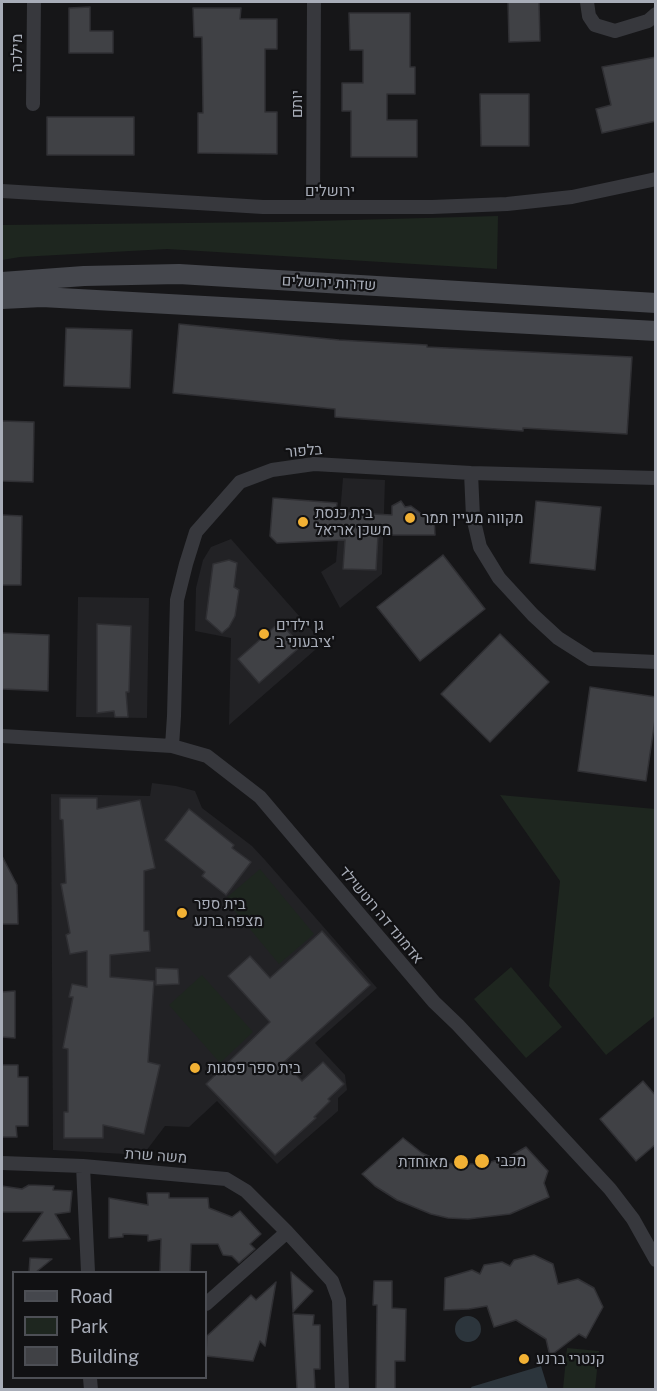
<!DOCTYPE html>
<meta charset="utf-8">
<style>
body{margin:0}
#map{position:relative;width:657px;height:1391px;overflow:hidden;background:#161618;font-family:"Public Sans",sans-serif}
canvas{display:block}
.frame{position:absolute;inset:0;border:3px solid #a8adb8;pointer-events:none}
.legend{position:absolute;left:12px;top:1271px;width:195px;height:108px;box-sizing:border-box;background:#111113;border:2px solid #4d4f55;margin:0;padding:8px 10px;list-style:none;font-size:18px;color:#a8adb8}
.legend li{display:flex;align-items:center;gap:12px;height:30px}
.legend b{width:30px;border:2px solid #4d4f55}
</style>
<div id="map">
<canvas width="657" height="1391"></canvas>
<div class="frame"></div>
<ul class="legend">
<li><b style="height:8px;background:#45474d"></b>Road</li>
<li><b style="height:16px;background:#1e261f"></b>Park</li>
<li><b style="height:16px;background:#404145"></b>Building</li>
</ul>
</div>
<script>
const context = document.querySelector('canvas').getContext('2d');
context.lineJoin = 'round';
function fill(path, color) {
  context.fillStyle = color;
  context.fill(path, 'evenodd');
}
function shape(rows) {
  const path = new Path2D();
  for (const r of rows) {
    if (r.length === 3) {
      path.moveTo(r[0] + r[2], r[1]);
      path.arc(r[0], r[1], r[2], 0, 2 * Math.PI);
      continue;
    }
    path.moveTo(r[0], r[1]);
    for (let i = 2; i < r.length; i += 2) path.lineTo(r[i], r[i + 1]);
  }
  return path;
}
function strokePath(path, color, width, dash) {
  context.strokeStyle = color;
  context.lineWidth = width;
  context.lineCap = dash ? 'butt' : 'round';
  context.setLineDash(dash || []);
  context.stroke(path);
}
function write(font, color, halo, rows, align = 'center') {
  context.font = font + ' "Public Sans",Heebo,sans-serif';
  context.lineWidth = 4.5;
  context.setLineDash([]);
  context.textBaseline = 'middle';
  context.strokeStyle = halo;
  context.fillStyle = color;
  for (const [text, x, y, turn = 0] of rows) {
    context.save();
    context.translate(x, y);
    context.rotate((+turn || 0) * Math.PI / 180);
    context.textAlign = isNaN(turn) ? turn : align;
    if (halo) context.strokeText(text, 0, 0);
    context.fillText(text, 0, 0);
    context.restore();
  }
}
fill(shape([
 [343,478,385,480,382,574,340,608,321,572,336,562],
 [231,539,323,643,229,725,231,638,195,631,196,588,203,560,211,547],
 [78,597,149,598,147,718,76,717],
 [152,783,176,786,195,791,202,808,252,846,265,860,377,988,315,1043,345,1075,347,1090,338,1098,338,1111,277,1164,217,1101,189,1127,165,1126,143,1155,53,1150,51,794,150,796]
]), '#222225');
fill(shape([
 [498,216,497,269,167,249,20,257,2,260,2,225,279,222],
 [500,795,655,809,655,1016,606,1055,549,986,560,881],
 [260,869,314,934,279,964,225,899],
 [511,967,562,1027,526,1058,474,999],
 [202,975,253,1032,220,1063,169,1005],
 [567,1348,599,1351,595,1389,563,1389]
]), '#1e261f');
fill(shape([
 [468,1329,13],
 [541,1366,548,1389,472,1389,471,1387]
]), '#2c353c');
const building = shape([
 [508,2,539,2,540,41,509,42,508,2],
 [90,7,90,31,113,31,113,53,69,53,69,8,90,7],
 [193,8,241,8,240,19,277,19,277,49,265,49,265,112,277,112,277,154,198,153,198,113,203,113,202,37,194,37,193,8],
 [349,13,410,13,410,67,415,67,415,94,387,94,387,120,417,120,417,157,351,157,351,111,342,111,342,83,363,83,363,50,350,50,349,13],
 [656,57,656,121,602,133,596,109,611,105,602,67,656,57],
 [480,94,529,94,529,146,481,146,480,94],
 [47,117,134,117,134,155,47,155,47,117],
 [179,324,339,340,427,345,427,347,632,357,627,434,523,428,523,431,335,417,335,409,173,393,179,324],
 [66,328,132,330,130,388,64,386,66,328],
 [2,421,34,422,33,482,2,481,2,421],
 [273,498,337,503,336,512,392,515,392,506,401,501,405,507,411,506,426,517,434,518,435,535,378,535,376,570,343,569,345,540,277,543,270,536,273,498],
 [536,501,601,507,595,570,530,563,536,501],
 [2,515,22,516,21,585,2,585,2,515],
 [443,555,485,609,420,661,377,607,443,555],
 [229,560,237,563,234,587,239,590,235,616,229,627,222,633,206,619,213,564,229,560],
 [280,622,301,646,259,683,238,659,280,622],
 [97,624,131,626,129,692,126,692,128,717,115,717,114,711,97,713,97,624],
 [2,633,49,635,48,691,2,689,2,633],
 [500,634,549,682,490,742,441,694,500,634],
 [590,687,656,697,656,713,646,781,578,771,590,687],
 [60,798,97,798,97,809,140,800,155,868,144,871,144,931,149,931,150,951,110,955,110,977,154,981,148,1062,160,1065,144,1134,103,1125,103,1138,64,1138,64,1112,68,1112,68,1049,63,1048,73,997,69,997,72,984,87,987,87,951,70,954,66,935,70,933,61,884,66,883,63,820,60,819,60,798],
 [189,809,234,845,232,848,251,862,226,895,202,876,205,872,165,840,189,809],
 [2,856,17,885,18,924,2,924,2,856],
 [322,931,370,985,284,1062,302,1081,323,1062,344,1084,328,1099,330,1101,314,1117,316,1118,275,1155,206,1084,270,1022,228,976,250,956,270,978,322,931],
 [156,968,178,969,179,984,156,985,156,968],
 [15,991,15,1038,2,1037,2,992,15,991],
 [2,1065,18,1065,18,1077,28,1077,28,1126,16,1126,17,1137,2,1137,2,1065],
 [643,1081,656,1096,656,1144,636,1161,600,1119,643,1081],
 [403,1138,422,1153,442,1162,454,1164,480,1164,491,1162,512,1155,526,1147,548,1171,544,1183,549,1197,510,1214,468,1219,448,1218,431,1214,397,1200,375,1186,362,1174,403,1138],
 [29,1185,54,1186,53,1190,72,1191,70,1212,55,1214,70,1239,23,1241,43,1212,2,1212,2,1186,22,1189,29,1185],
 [147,1193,169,1193,169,1198,208,1198,209,1208,232,1217,240,1211,261,1234,250,1244,255,1249,239,1263,232,1256,223,1255,218,1244,191,1244,190,1272,160,1272,161,1239,148,1241,148,1235,123,1234,123,1237,109,1238,109,1198,148,1205,147,1193],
 [534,1255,553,1264,558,1284,578,1279,594,1288,603,1307,586,1338,579,1334,550,1356,546,1339,516,1320,494,1327,487,1306,469,1309,444,1310,445,1278,472,1270,480,1274,484,1265,502,1262,510,1266,514,1260,534,1255],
 [30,1258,52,1259,36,1272,29,1272,30,1258],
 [291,1272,313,1291,293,1312,291,1272],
 [374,1281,392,1281,392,1308,406,1309,405,1361,395,1361,395,1389,376,1389,377,1305,373,1305,374,1281],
 [276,1282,265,1346,260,1341,253,1361,206,1356,207,1336,251,1295,256,1300,276,1282],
 [293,1314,314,1315,313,1325,320,1325,320,1369,314,1369,315,1389,297,1389,293,1314]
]);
fill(building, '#404145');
strokePath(building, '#303034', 1.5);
strokePath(shape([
 [587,2,589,16,595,25,615,31,648,21,656,14],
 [33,104,34,2],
 [2,191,263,207,432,207,507,204,572,197,656,179],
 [313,207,314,2],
 [471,473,473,517,480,547,499,578,533,615,558,638,591,659,656,662],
 [2,736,172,746,207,756,260,797,434,1002,458,1025,610,1189,633,1219,656,1260],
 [172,746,174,716,177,600,186,564,196,532,240,482,272,470,314,464,471,473,656,478],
 [2,1163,83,1166,226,1179,246,1191,287,1232,332,1281,339,1300,342,1390],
 [83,1166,88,1272],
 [206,1304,287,1232],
 [90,1378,91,1390]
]), '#37383d', 14);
strokePath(shape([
 [2,282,84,276,179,274,656,303],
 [2,299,42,297,656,331]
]), '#45474d', 20);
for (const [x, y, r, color] of [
 [410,518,6,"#f2b134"],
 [303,522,6,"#f2b134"],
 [264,634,6,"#f2b134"],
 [182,913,6,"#f2b134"],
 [195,1068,6,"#f2b134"],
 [482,1161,8,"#f2b134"],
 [461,1162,8,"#f2b134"],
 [524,1359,6,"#f2b134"]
]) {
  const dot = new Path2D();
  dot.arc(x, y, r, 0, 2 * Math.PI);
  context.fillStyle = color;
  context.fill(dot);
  strokePath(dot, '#111113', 2);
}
write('15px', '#a8adb8', '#111113', [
 ["מילכה",17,53,-90],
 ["יותם",297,104,-90],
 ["ירושלים",330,191],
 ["שדרות ירושלים",329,283,3],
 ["בלפור",304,451,-5],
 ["אדמונד דה רוטשילד",381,915,50],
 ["משה שרת",156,1156,4]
]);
write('15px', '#a8adb8', '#111113', [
 ["בית כנסת",315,513],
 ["משכן אריאל",315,530],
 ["מקווה מעיין תמר",422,518],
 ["גן ילדים",276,625],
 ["ציבעוני ב'",276,642],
 ["בית ספר",194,904],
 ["מצפה ברנע",194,921],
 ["בית ספר פסגות",207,1068],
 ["מכבי",496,1161],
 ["מאוחדת",448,1162,"right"],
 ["קנטרי ברנע",536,1359]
], 'left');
</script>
